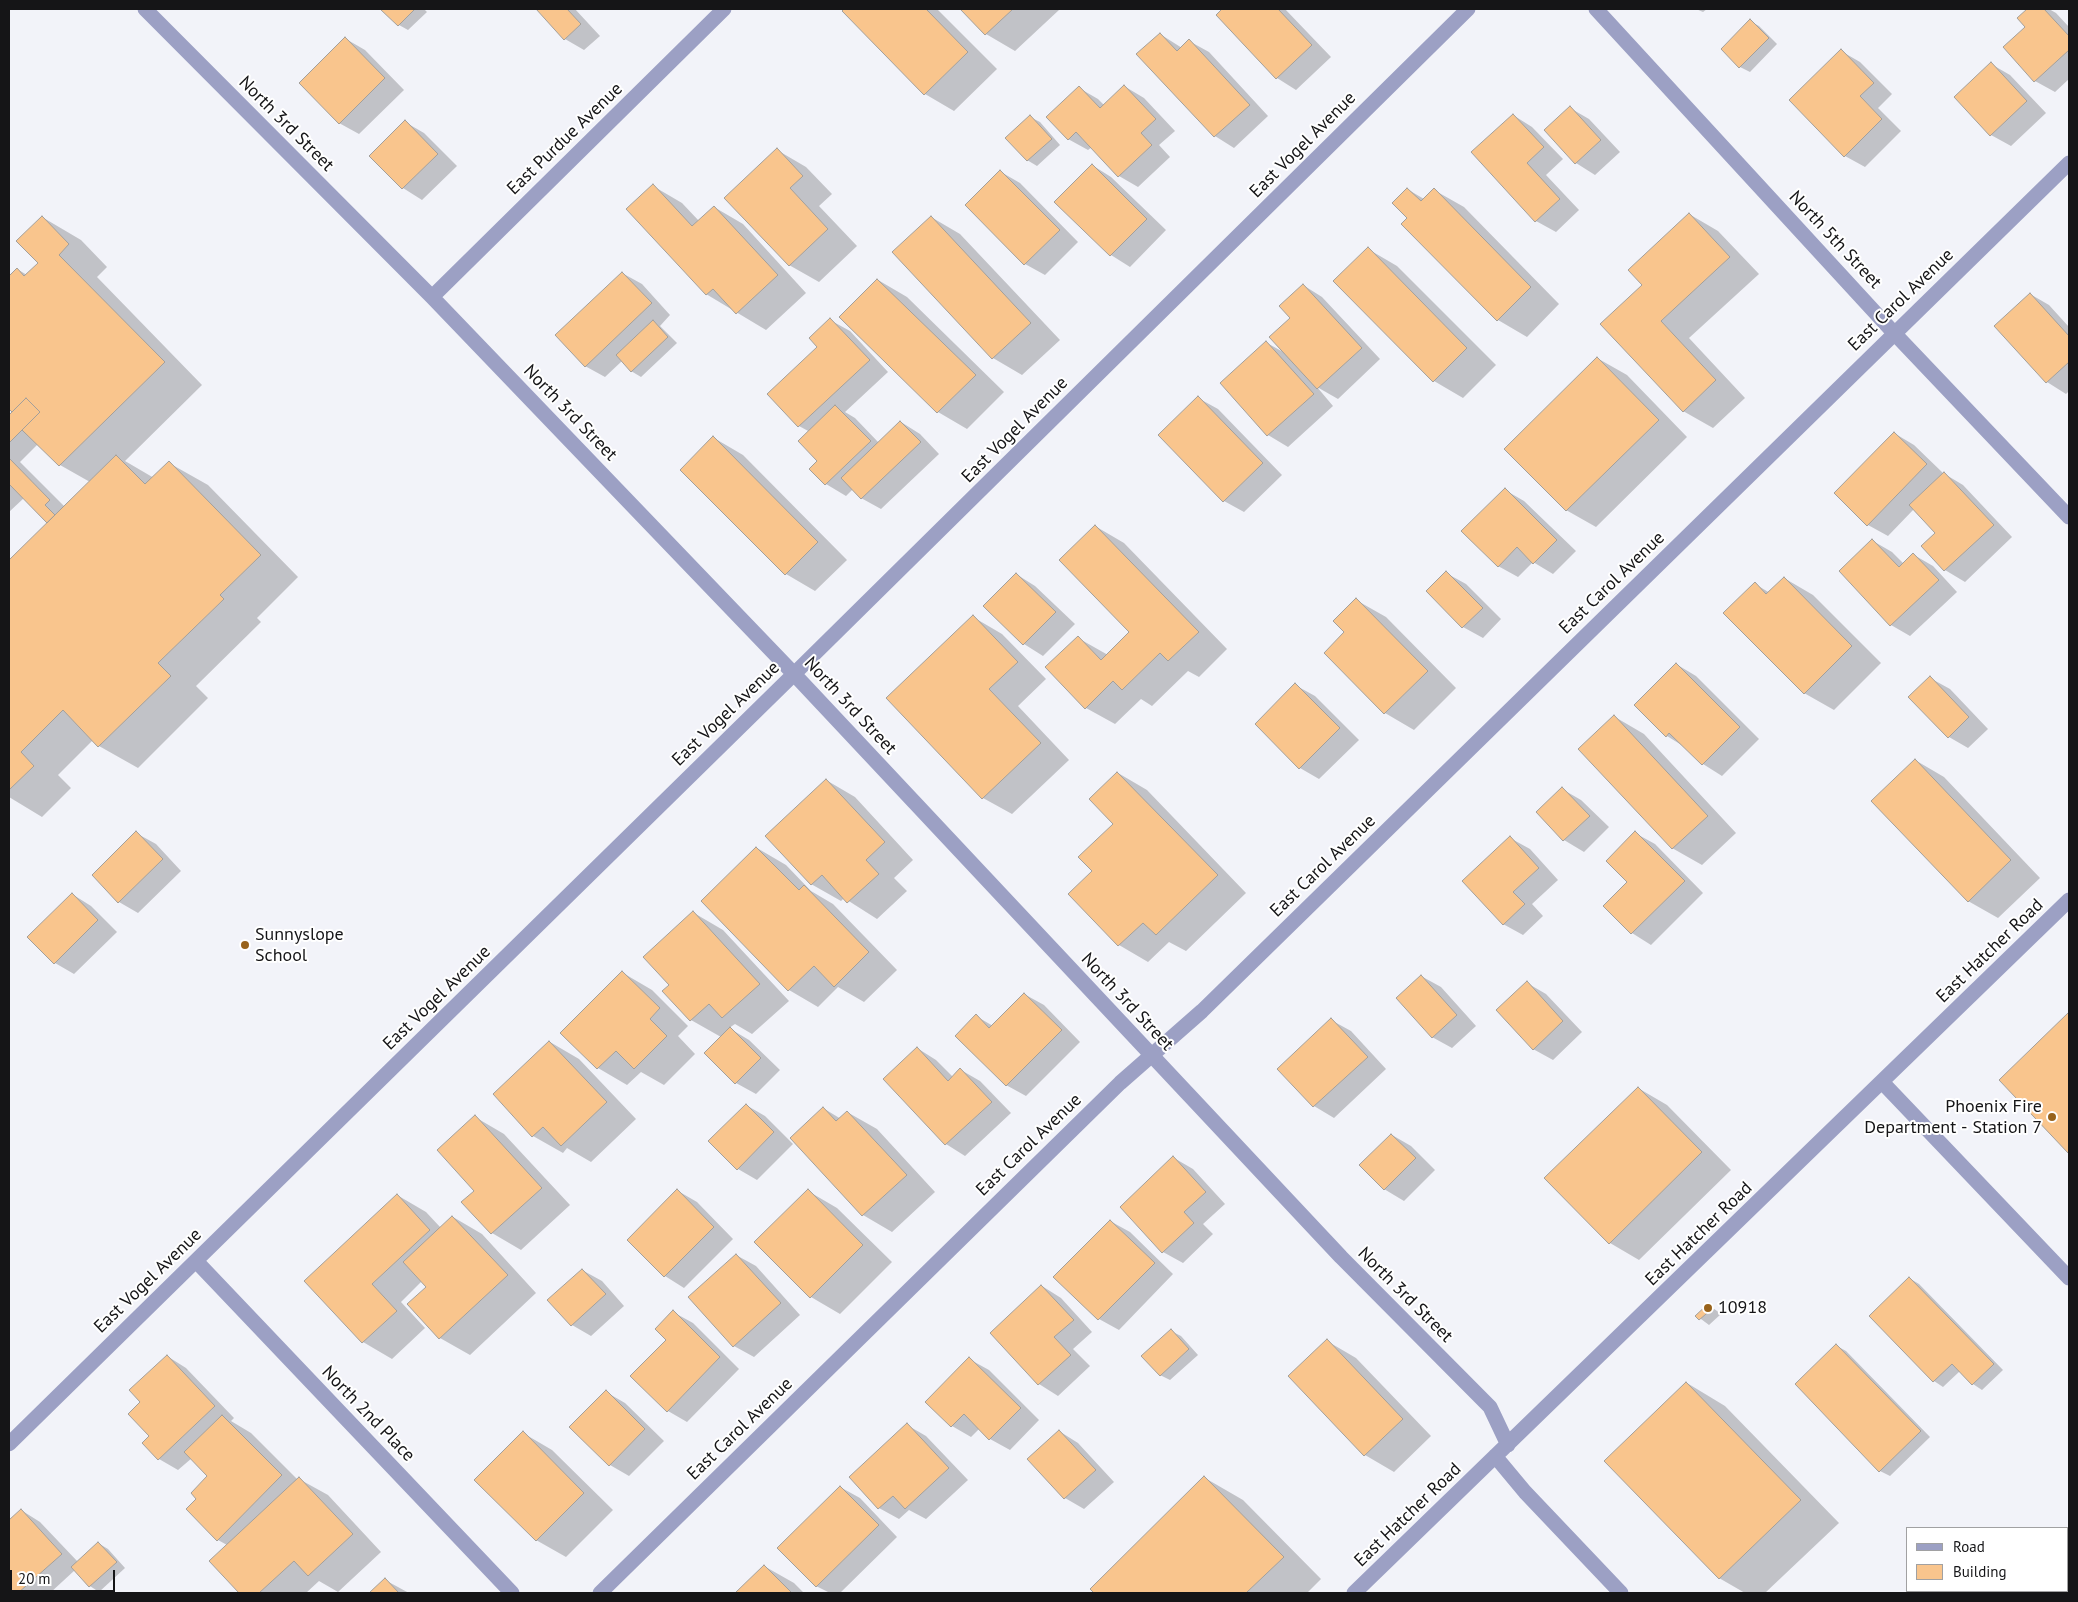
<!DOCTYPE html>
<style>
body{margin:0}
#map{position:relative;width:2078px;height:1602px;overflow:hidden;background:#f2f3f9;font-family:"PT Sans",sans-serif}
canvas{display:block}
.frame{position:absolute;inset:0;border:10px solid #151517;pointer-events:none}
.legend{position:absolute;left:1906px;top:1527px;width:162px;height:65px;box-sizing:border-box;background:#fff;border:1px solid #a1a1a2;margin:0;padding:6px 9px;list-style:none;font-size:15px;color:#151517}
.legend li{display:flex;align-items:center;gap:10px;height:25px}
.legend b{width:25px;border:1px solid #a1a1a2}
.scale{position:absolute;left:10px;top:1570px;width:105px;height:22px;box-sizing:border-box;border:2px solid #151517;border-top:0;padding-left:6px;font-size:15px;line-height:18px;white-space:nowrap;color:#151517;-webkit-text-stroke:4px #fff;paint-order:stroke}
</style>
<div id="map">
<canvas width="2078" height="1602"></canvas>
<div class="frame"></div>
<ul class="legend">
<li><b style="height:6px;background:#9ca0c4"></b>Road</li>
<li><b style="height:14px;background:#f9c58d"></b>Building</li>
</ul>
<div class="scale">20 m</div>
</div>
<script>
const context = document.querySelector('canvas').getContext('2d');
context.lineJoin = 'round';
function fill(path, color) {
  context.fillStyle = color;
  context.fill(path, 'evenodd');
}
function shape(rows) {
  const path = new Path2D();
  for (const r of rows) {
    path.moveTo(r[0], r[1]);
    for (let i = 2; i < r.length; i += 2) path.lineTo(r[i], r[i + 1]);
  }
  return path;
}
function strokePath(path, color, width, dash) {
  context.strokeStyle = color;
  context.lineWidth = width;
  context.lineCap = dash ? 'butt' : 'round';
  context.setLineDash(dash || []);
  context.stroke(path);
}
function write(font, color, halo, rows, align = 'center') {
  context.font = font + ' "PT Sans",sans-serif';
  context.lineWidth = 4;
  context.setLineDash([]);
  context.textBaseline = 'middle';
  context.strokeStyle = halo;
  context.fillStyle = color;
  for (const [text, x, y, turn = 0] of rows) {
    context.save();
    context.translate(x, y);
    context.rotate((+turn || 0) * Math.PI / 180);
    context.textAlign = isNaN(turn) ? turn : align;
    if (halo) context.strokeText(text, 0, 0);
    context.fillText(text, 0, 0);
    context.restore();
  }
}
fill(shape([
 [382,9,424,9,427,12,408,30,399,25],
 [538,9,575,9,600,36,584,50,565,39],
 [845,9,937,9,997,69,954,111,925,94,843,11],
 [962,9,1058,9,1059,10,1015,51,986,34],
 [1224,9,1285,9,1331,57,1296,90,1277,78,1218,15],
 [1696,9,1707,9,1703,12],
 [2029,9,2049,9,2056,13,2069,27,2069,79,2055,92,2035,81,2005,47,2027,27,2018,18],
 [1750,21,1759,26,1777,44,1750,72,1740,67,1722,49],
 [1160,34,1182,48,1189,41,1209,52,1268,116,1234,148,1215,136,1138,54],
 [346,39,365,50,404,90,359,134,339,123],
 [1841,51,1860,62,1892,94,1878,108,1901,131,1865,167,1845,156],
 [1991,64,2010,75,2046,113,2011,146,1991,135],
 [1124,86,1144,98,1175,131,1159,145,1170,157,1138,187,1119,176,1092,147,1088,150,1068,139,1079,88,1098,99,1104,105],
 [1570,108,1589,119,1620,152,1595,175,1576,163],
 [1513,115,1532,127,1563,159,1546,175,1579,210,1556,232,1536,221],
 [1030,117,1040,122,1060,145,1037,166,1027,160],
 [405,122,424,133,457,166,422,200,403,188,371,156],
 [777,150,806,167,832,194,819,206,857,246,819,282,789,265],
 [1092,165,1111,177,1166,230,1130,267,1111,255,1056,202],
 [1001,172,1020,183,1078,242,1045,275,1025,264,967,205],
 [653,186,682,203,699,221,714,207,743,224,806,293,766,330,706,294],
 [1407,189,1424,199,1434,190,1464,207,1559,304,1527,337,1498,320,1409,218],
 [1689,214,1718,231,1759,274,1689,338,1745,398,1713,428,1683,411,1644,285],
 [42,217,81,240,107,267,97,277,202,385,125,461,154,478,169,463,208,485,298,577,257,618,261,622,196,686,208,698,138,768,99,746,93,740,58,775,71,788,42,817,9,797,9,562,49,523,24,498,9,512,9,416,13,412,9,409,9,277,17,269,27,275,39,263],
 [38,444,60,465,90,482,65,507,20,462],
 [931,217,960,234,1060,340,1022,375,993,358],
 [1368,249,1397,266,1496,365,1463,398,1434,381],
 [622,273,642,284,670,315,660,326,677,343,641,377,631,371,622,361,605,377,585,366],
 [878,280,907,297,1004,392,967,429,938,412,841,317],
 [1303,285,1322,297,1380,359,1338,399,1317,387,1333,406,1288,447,1268,435,1221,383,1267,343,1285,353,1292,318],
 [2030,294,2049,305,2069,327,2069,391,2066,394,2047,382],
 [830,320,850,331,888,372,845,412,855,418,879,443,901,422,920,434,939,454,881,509,861,498,853,489,846,496,826,484,811,469,819,460,810,432,799,426,819,347],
 [1597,358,1627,375,1687,437,1596,527,1566,510],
 [1198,398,1218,409,1282,475,1244,512,1224,501,1160,435],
 [1894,433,1914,445,1943,473,1963,485,2012,537,1965,582,1945,570,1922,546,1936,533,1914,509,1888,536,1868,525,1836,493],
 [714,438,743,455,847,560,815,591,786,574],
 [1505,490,1524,501,1576,551,1553,574,1533,562,1518,577,1498,566],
 [1095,526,1124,543,1227,649,1199,677,1188,671,1152,706,1141,699,1115,724,1086,708,1078,638,1108,655,1131,632],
 [1873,541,1892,552,1904,564,1914,555,1933,566,1957,592,1910,636,1891,625],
 [1446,573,1466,584,1501,619,1483,638,1463,627],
 [1016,574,1035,586,1075,624,1043,656,1024,644,985,606],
 [1784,578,1813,595,1881,663,1834,710,1804,693,1755,584,1770,593],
 [1356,600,1386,617,1456,688,1414,730,1385,713,1346,632],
 [973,617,1002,634,1046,679,1018,706,1069,760,1012,814,983,798],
 [1676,664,1696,676,1759,739,1722,776,1703,764,1683,746,1667,736,1636,705],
 [1930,678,1950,689,1988,729,1968,748,1949,737],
 [1295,685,1315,696,1359,740,1319,779,1300,768],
 [1615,717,1644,734,1736,833,1702,865,1672,848],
 [1915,760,1944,777,2040,878,1998,918,1968,901],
 [1118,773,1147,790,1246,893,1186,951,1169,942,1148,962,1119,945,1070,894,1094,871,1114,824],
 [826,780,855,797,913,860,894,878,907,891,877,919,844,898,841,901,811,884],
 [1562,789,1581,800,1609,827,1584,852,1564,840,1537,812],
 [136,833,156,844,181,871,138,913,119,902],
 [1635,833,1655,844,1703,893,1651,945,1632,933,1604,906,1629,882],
 [1510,838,1530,849,1558,880,1532,904,1543,916,1523,935,1503,924],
 [757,848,786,865,811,891,833,904,897,970,864,1002,838,987,818,1007,789,990],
 [72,894,91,906,117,932,74,974,55,963],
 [694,913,723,930,789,1001,752,1034,735,1024,729,1028,749,1040,780,1070,756,1094,736,1083,721,1037,691,1020,671,985],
 [623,973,652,990,688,1026,678,1036,695,1054,664,1085,641,1072,627,1085,598,1068,562,1033],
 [1421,976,1441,987,1476,1026,1452,1048,1432,1037],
 [1527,983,1546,994,1582,1032,1553,1060,1533,1049],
 [1024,994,1044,1005,1080,1042,1026,1096,1006,1085,976,1016,993,1026],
 [2069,1013,2069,1152,2000,1080],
 [1331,1020,1351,1031,1386,1069,1334,1118,1314,1106,1279,1069],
 [550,1042,579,1059,636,1119,591,1162,567,1148,563,1153,533,1136,494,1094],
 [917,1048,936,1060,953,1077,961,1070,980,1081,1011,1113,965,1156,946,1144],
 [1638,1088,1667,1105,1731,1170,1639,1260,1610,1243],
 [746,1105,765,1116,793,1144,757,1180,738,1169],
 [823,1108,841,1119,847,1112,877,1129,935,1192,892,1232,863,1215,792,1138],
 [475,1117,504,1134,570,1205,521,1250,492,1233,476,1191],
 [1392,1135,1411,1146,1435,1170,1404,1201,1384,1189],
 [1174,1158,1193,1169,1225,1204,1203,1224,1213,1234,1183,1263,1163,1252],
 [678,1191,697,1202,733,1239,684,1288,665,1276,628,1240],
 [808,1191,837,1208,892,1262,840,1314,811,1297],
 [397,1195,426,1212,441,1228,453,1217,482,1234,536,1293,470,1355,440,1338,427,1287,422,1281,401,1302,425,1328,392,1359,363,1342,306,1281],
 [1110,1221,1130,1232,1173,1274,1119,1330,1099,1319,1055,1277],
 [736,1255,756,1266,800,1315,754,1357,734,1346,690,1298],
 [582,1270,602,1281,624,1306,591,1336,572,1325],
 [1909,1278,1919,1284,2003,1370,1982,1390,1973,1384,1960,1371,1943,1387,1934,1381],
 [1042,1286,1061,1298,1092,1332,1073,1349,1090,1366,1058,1396,1039,1384,991,1333],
 [1709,1305,1721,1314,1709,1325,1697,1316],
 [673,1312,693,1323,739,1369,687,1422,668,1411,668,1340],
 [1171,1331,1181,1336,1198,1355,1170,1380,1160,1375],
 [1327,1341,1356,1358,1431,1436,1394,1472,1365,1455],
 [1837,1346,1846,1351,1930,1437,1890,1476,1880,1471],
 [167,1356,186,1368,234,1418,231,1421,251,1433,298,1480,299,1479,328,1495,381,1552,338,1592,319,1581,306,1593,240,1593,210,1561,227,1545,218,1540,198,1499,209,1476,192,1458,178,1470,159,1459,142,1402],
 [969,1359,989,1370,1039,1420,1010,1450,990,1439,980,1428,971,1437,952,1426],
 [1687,1383,1725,1406,1839,1523,1765,1593,1745,1593,1719,1578],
 [606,1392,625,1403,664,1441,629,1476,610,1465],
 [907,1425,926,1436,968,1480,926,1519,909,1510,899,1519,879,1508,851,1477],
 [1059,1431,1078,1443,1114,1482,1084,1509,1065,1498],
 [523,1433,552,1450,613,1510,566,1557,536,1540],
 [1205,1478,1243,1500,1321,1579,1307,1593,1096,1593,1092,1589],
 [840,1487,860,1498,897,1537,840,1593,830,1593,816,1586],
 [21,1510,40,1522,78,1562,98,1543,108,1549,125,1568,99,1592,90,1586,75,1570,50,1593,9,1593,9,1521],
 [764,1566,794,1583,804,1593,737,1593],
 [385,1580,409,1593,371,1593]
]), '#0003');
const building = shape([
 [380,9,415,9,398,26,380,9],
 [536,9,567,9,581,24,564,40,536,9],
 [844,9,926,9,968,52,924,95,842,11,844,9],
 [960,9,1013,9,985,35,960,9],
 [1222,9,1278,9,1312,45,1276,79,1216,15,1222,9],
 [2027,9,2044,9,2069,36,2069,50,2034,82,2003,47,2025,27,2017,18,2027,9],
 [1750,19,1769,38,1739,68,1721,49,1750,19],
 [1160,33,1177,51,1189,39,1250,105,1214,137,1136,54,1160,33],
 [345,37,385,78,339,124,299,83,345,37],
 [1841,49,1874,83,1860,96,1882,119,1844,157,1789,100,1841,49],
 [1991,62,2027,101,1990,136,1954,97,1991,62],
 [1124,85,1156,119,1141,133,1152,145,1118,177,1076,132,1068,140,1046,117,1079,86,1100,108,1124,85],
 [1570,106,1601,140,1575,164,1544,130,1570,106],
 [1513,114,1544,147,1527,163,1560,199,1535,222,1471,152,1513,114],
 [1030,115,1052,139,1027,161,1005,138,1030,115],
 [405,120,438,154,402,189,369,156,405,120],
 [777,148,803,176,790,188,828,229,789,266,724,198,777,148],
 [1092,164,1147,219,1110,256,1054,202,1092,164],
 [1000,170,1060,230,1024,265,965,205,1000,170],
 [653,184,692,226,714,206,778,275,736,314,713,289,706,295,626,209,653,184],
 [1407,188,1421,201,1434,188,1531,287,1497,321,1401,224,1407,218,1392,203,1407,188],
 [1689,213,1730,257,1661,321,1716,380,1683,412,1600,324,1642,285,1628,270,1689,213],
 [42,216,69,244,59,255,165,362,59,466,22,430,40,412,26,398,12,412,9,409,9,276,17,268,24,276,38,263,16,241,42,216],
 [931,216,1031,323,992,359,892,252,931,216],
 [1368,247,1467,348,1433,382,1333,281,1368,247],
 [622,272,652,303,585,367,555,335,622,272],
 [877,279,976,375,937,413,839,317,877,279],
 [1303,284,1362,348,1317,389,1269,337,1290,318,1279,306,1303,284],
 [2030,293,2069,336,2069,362,2046,383,1994,326,2030,293],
 [830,318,870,360,798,427,767,394,817,347,809,338,830,318],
 [653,320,668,337,631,372,616,355,653,320],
 [1266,341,1314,394,1267,436,1220,383,1266,341],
 [1597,357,1659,420,1566,511,1504,449,1597,357],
 [1198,396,1263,463,1223,502,1158,435,1198,396],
 [26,398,40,412,9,443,9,415,26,398],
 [835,405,871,441,825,485,809,469,817,461,798,441,835,405],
 [900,421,921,442,861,499,841,478,900,421],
 [1894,432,1927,464,1867,526,1834,493,1894,432],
 [713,436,818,542,785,575,680,470,713,436],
 [116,455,145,484,169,461,261,555,220,595,224,599,158,663,171,676,98,747,63,710,21,752,34,766,9,790,9,560,116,455],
 [9,458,50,500,45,505,55,515,47,523,9,484,9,458],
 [1944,472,1994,525,1944,571,1921,546,1935,533,1909,505,1944,472],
 [1505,488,1557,540,1533,564,1517,547,1498,567,1461,531,1505,488],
 [1095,525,1199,632,1168,661,1160,653,1122,690,1113,681,1085,709,1045,667,1078,636,1101,660,1129,632,1059,560,1095,525],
 [1872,539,1899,567,1913,553,1939,580,1890,626,1839,571,1872,539],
 [1446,571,1483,608,1462,628,1426,591,1446,571],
 [1016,573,1056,612,1023,645,983,606,1016,573],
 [1784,577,1852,646,1804,694,1723,613,1755,582,1766,594,1784,577],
 [1356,598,1428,671,1384,714,1324,653,1344,632,1333,621,1356,598],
 [973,615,1018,662,989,689,1041,743,982,799,886,698,973,615],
 [1676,663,1740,727,1702,765,1669,733,1666,737,1634,705,1676,663],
 [1930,676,1969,717,1948,738,1908,697,1930,676],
 [1295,683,1340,728,1299,769,1255,724,1295,683],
 [1614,715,1708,816,1672,849,1578,749,1614,715],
 [1915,759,2011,860,1968,902,1871,801,1915,759],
 [1117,772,1218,875,1156,935,1143,923,1118,946,1068,894,1092,871,1078,857,1113,824,1089,799,1117,772],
 [826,779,885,842,866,860,879,874,847,903,822,875,811,885,765,836,826,779],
 [1562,787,1590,816,1563,841,1536,812,1562,787],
 [136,831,163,859,118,903,92,875,136,831],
 [1635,831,1685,881,1631,934,1603,906,1627,882,1606,861,1635,831],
 [1510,836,1539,868,1513,892,1525,904,1503,925,1462,881,1510,836],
 [756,847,799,890,804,885,869,952,834,987,814,966,788,991,701,901,756,847],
 [72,893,98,920,54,964,27,937,72,893],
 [693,911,760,984,722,1018,709,1004,690,1021,662,991,669,985,643,957,693,911],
 [622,971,660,1008,650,1019,667,1036,634,1069,616,1051,597,1069,560,1033,622,971],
 [1421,975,1457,1015,1432,1038,1396,998,1421,975],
 [1527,981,1563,1021,1533,1050,1496,1010,1527,981],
 [1024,993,1062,1030,1006,1086,955,1036,976,1014,989,1028,1024,993],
 [2069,1012,2069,1154,1999,1080,2069,1012],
 [1331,1018,1368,1057,1313,1107,1277,1069,1331,1018],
 [730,1027,761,1058,735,1084,704,1053,730,1027],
 [549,1041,607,1102,561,1146,543,1127,532,1137,493,1094,549,1041],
 [917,1047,948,1081,960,1068,992,1102,945,1145,883,1079,917,1047],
 [1638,1087,1702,1152,1609,1244,1544,1178,1638,1087],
 [746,1104,774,1132,737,1170,708,1141,746,1104],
 [823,1107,836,1121,847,1111,907,1175,862,1216,790,1138,823,1107],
 [475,1115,542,1188,491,1234,461,1202,474,1191,437,1150,475,1115],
 [1391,1134,1416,1158,1384,1190,1359,1165,1391,1134],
 [1173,1156,1206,1192,1184,1212,1194,1223,1162,1253,1120,1207,1173,1156],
 [677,1189,714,1227,664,1277,627,1240,677,1189],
 [808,1189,863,1245,810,1298,754,1242,808,1189],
 [397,1194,430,1230,372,1284,397,1311,362,1343,304,1281,397,1194],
 [452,1216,508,1275,439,1339,407,1304,426,1287,403,1262,452,1216],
 [1110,1220,1155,1263,1098,1320,1053,1277,1110,1220],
 [736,1254,781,1303,733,1347,688,1297,736,1254],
 [582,1269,606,1294,571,1326,547,1300,582,1269],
 [1909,1277,1994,1364,1972,1385,1952,1364,1933,1382,1869,1316,1909,1277],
 [1041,1285,1074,1320,1054,1337,1071,1355,1038,1385,990,1333,1041,1285],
 [1709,1303,1713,1308,1699,1320,1695,1316,1709,1303],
 [673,1310,720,1357,667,1412,630,1376,666,1340,655,1329,673,1310],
 [1171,1329,1189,1349,1160,1376,1141,1356,1171,1329],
 [1327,1339,1403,1419,1364,1456,1288,1376,1327,1339],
 [1836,1344,1921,1431,1879,1472,1795,1384,1836,1344],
 [167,1355,215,1406,158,1460,142,1443,149,1436,128,1414,140,1402,129,1390,167,1355],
 [969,1357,1021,1408,989,1440,964,1414,951,1427,925,1402,969,1357],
 [1686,1382,1801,1500,1719,1579,1604,1461,1686,1382],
 [606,1390,645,1429,609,1466,569,1427,606,1390],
 [222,1415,282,1475,217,1541,186,1509,196,1499,191,1493,207,1476,184,1452,222,1415],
 [907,1423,949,1468,905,1509,893,1496,878,1509,849,1477,907,1423],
 [1059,1430,1096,1470,1064,1499,1027,1459,1059,1430],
 [523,1431,584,1493,536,1541,474,1480,523,1431],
 [1204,1476,1284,1557,1246,1593,1094,1593,1090,1589,1204,1476],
 [299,1477,353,1534,308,1576,294,1561,259,1593,239,1593,209,1561,299,1477],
 [840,1486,879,1525,816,1587,777,1548,840,1486],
 [21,1509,62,1554,18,1593,9,1593,9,1520,21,1509],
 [98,1542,117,1562,89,1587,71,1567,98,1542],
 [764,1565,792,1593,735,1593,764,1565],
 [385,1578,399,1593,369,1593,385,1578]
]);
fill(building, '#f9c58d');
strokePath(building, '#a39f9a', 1);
strokePath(shape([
 [145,9,432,297,794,674,1341,1257,1490,1407,1508,1445],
 [1596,9,1894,333,2069,517],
 [432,297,724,9],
 [1882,1082,2069,1278],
 [196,1261,512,1593],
 [9,1444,794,674,1468,9],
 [1495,1456,1525,1492,1621,1593],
 [600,1593,1120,1083,1202,1011,2069,163],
 [1354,1593,2069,900]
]), '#9ca0c4', 15);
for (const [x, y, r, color] of [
 [245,945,5,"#98621b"],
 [2052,1117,5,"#98621b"],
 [1708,1308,5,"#98621b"]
]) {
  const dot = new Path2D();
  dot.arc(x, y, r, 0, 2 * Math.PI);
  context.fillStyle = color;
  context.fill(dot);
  strokePath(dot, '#fff', 2);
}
write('18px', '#151517', '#fff', [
 ["North 3rd Street",286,124,45],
 ["East Purdue Avenue",565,139,-44],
 ["East Vogel Avenue",1303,145,-45],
 ["North 5th Street",1835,240,47],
 ["East Carol Avenue",1901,300,-44],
 ["North 3rd Street",570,413,46],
 ["East Vogel Avenue",1015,430,-45],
 ["East Carol Avenue",1612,583,-44],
 ["North 3rd Street",850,706,47],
 ["East Vogel Avenue",726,714,-44],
 ["East Carol Avenue",1323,866,-44],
 ["East Hatcher Road",1990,951,-44],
 ["East Vogel Avenue",437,998,-44],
 ["North 3rd Street",1127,1002,47],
 ["East Carol Avenue",1029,1145,-44],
 ["East Hatcher Road",1699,1234,-44],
 ["East Vogel Avenue",148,1281,-44],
 ["North 3rd Street",1405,1295,45],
 ["North 2nd Place",368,1414,46],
 ["East Carol Avenue",740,1429,-44],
 ["East Hatcher Road",1408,1515,-44]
]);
write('18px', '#151517', '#fff', [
 ["Sunnyslope",255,935],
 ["School",255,956],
 ["Phoenix Fire",2042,1107,"right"],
 ["Department - Station 7",2042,1128,"right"],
 ["10918",1718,1308]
], 'left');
</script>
